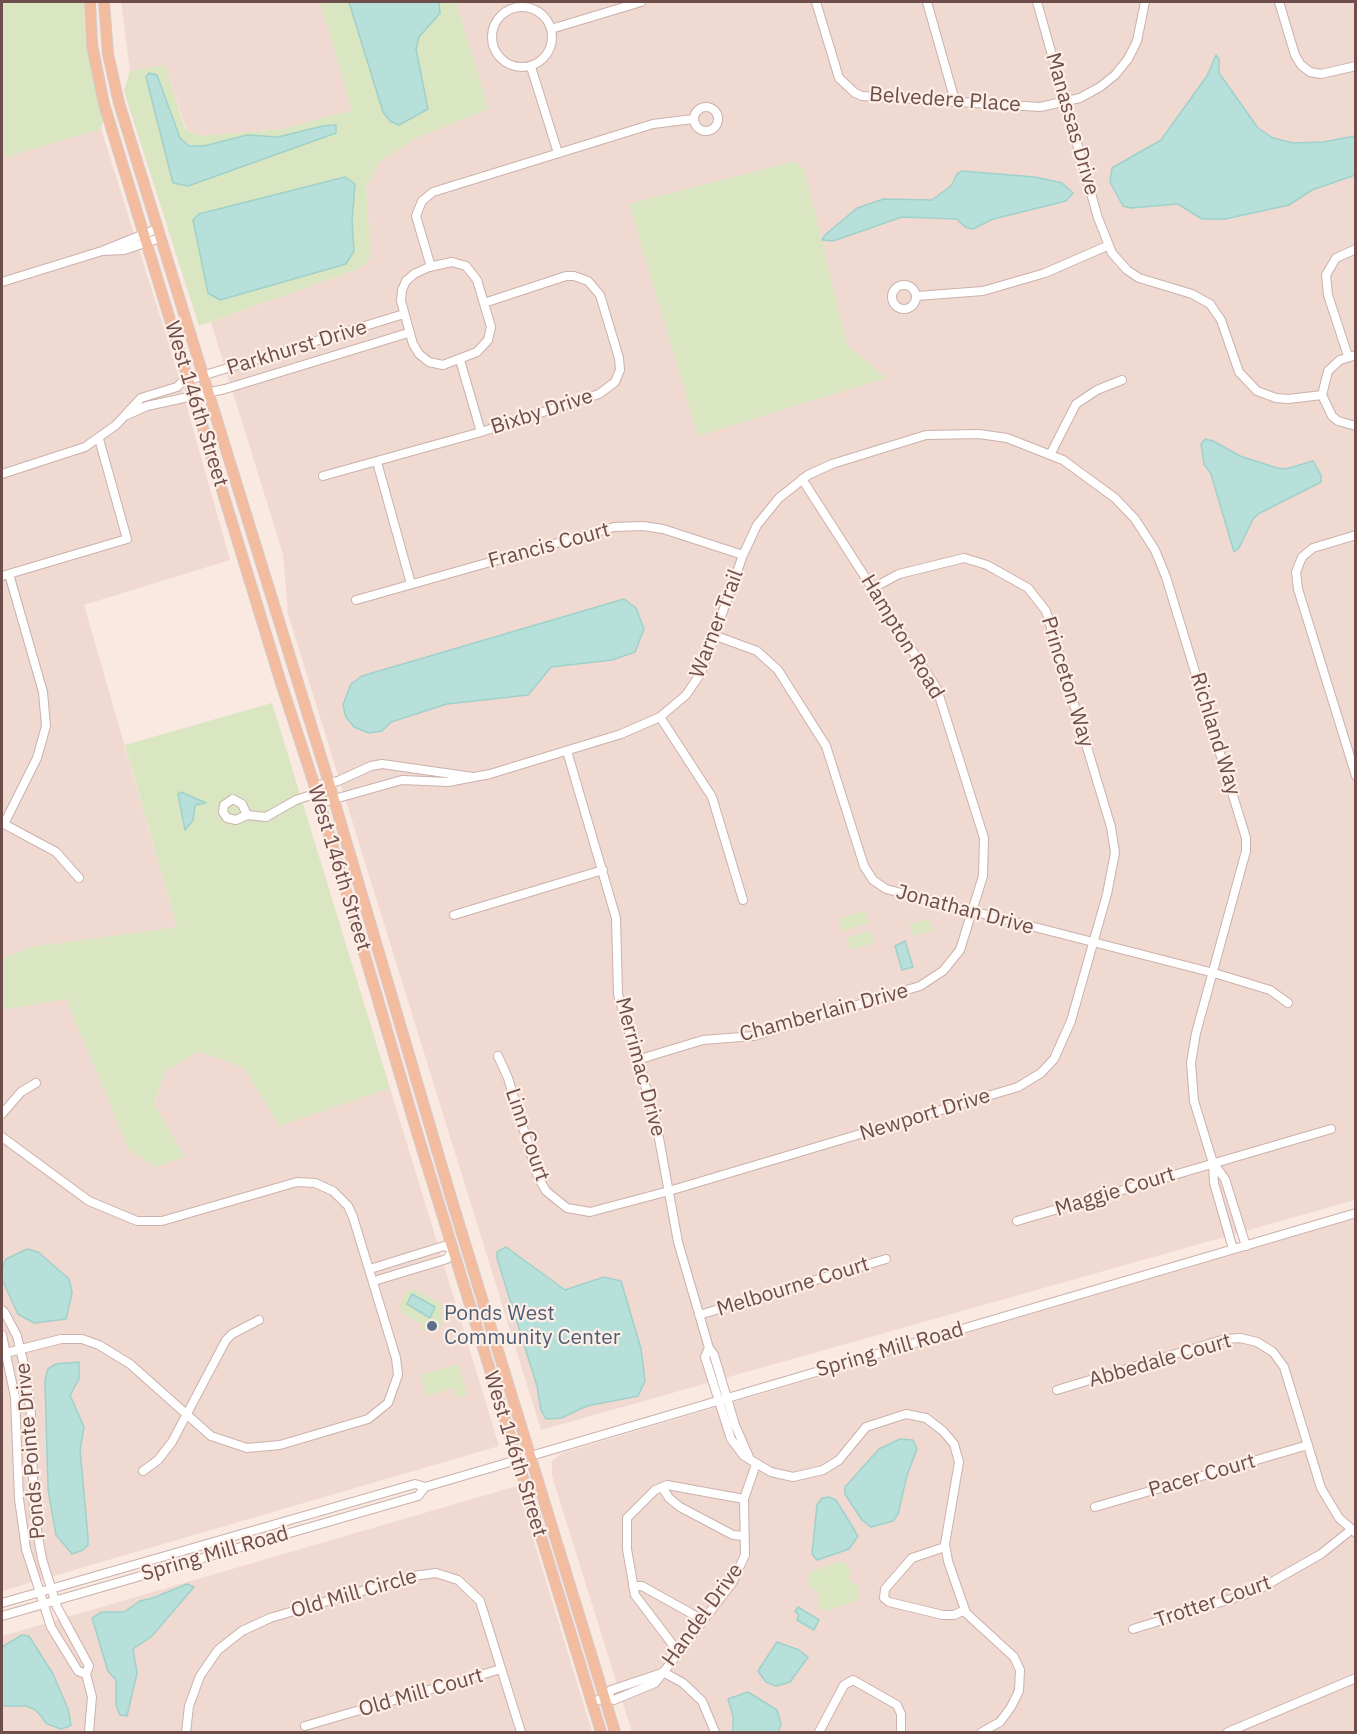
<!DOCTYPE html>
<style>
body{margin:0}
#map{position:relative;width:1357px;height:1734px;overflow:hidden;background:#f9e9e1;font-family:"IBM Plex Sans",sans-serif}
canvas{display:block}
.frame{position:absolute;inset:0;border:3px solid #6e4d4b;pointer-events:none}
</style>
<div id="map">
<canvas width="1357" height="1734"></canvas>
<div class="frame"></div>
</div>
<script>
const context = document.querySelector('canvas').getContext('2d');
context.lineJoin = 'round';
function fill(path, color) {
  context.fillStyle = color;
  context.fill(path, 'evenodd');
}
function shape(rows) {
  const path = new Path2D();
  for (const r of rows) {
    if (r.length === 3) {
      path.moveTo(r[0] + r[2], r[1]);
      path.arc(r[0], r[1], r[2], 0, 2 * Math.PI);
      continue;
    }
    path.moveTo(r[0], r[1]);
    for (let i = 2; i < r.length; i += 2) path.lineTo(r[i], r[i + 1]);
  }
  return path;
}
function strokePath(path, color, width, dash) {
  context.strokeStyle = color;
  context.lineWidth = width;
  context.lineCap = dash ? 'butt' : 'round';
  context.setLineDash(dash || []);
  context.stroke(path);
}
function write(font, color, halo, rows, align = 'center') {
  context.font = font + ' "IBM Plex Sans",sans-serif';
  context.lineWidth = 4.5;
  context.setLineDash([]);
  context.textBaseline = 'middle';
  context.strokeStyle = halo;
  context.fillStyle = color;
  for (const [text, x, y, turn = 0] of rows) {
    context.save();
    context.translate(x, y);
    context.rotate((+turn || 0) * Math.PI / 180);
    context.textAlign = isNaN(turn) ? turn : align;
    if (halo) context.strokeText(text, 0, 0);
    context.fillText(text, 0, 0);
    context.restore();
  }
}
fill(shape([
 [121,2,320,2,353,110,283,129,200,136,186,129,165,65,130,71],
 [456,2,1355,2,1355,1200,541,1430,288,614,283,554,211,322,361,268,371,256,366,187,380,162,414,139,489,109],
 [805,171,847,345,885,378,629,204],
 [101,129,172,354,230,560,84,605,177,927,32,947,2,958,2,158],
 [66,998,93,1058,154,1105,165,1072,199,1051,244,1067,279,1126,390,1088,499,1446,2,1591,2,1008,8,1009],
 [1355,1218,1355,1732,632,1732,552,1476,552,1461,562,1453],
 [517,1486,592,1732,2,1732,2,1636]
]), '#f0d9d0');
fill(shape([
 [2,2,84,2,85,41,103,120,101,129,2,158],
 [320,2,456,2,489,109,414,139,380,162,366,187,371,256,361,268,199,326,124,91,130,71,165,65,185,129,200,136,283,129,352,110],
 [795,161,805,171,847,345,886,378,698,436,629,204],
 [272,703,390,1088,279,1126,244,1068,199,1051,165,1072,154,1104,185,1157,155,1167,129,1150,66,999,8,1009,2,1008,2,958,32,947,177,927,125,745],
 [865,911,869,923,842,931,839,919],
 [929,919,934,930,914,936,909,924],
 [871,931,874,943,851,950,847,938],
 [414,1289,441,1304,442,1327,424,1331,421,1324,402,1313,400,1305,407,1291],
 [458,1364,467,1395,457,1398,454,1388,427,1396,420,1375],
 [841,1561,848,1565,851,1575,849,1580,857,1585,860,1595,857,1600,826,1611,820,1608,817,1598,819,1592,810,1588,807,1577,810,1572]
]), '#dae5c1');
const water = shape([
 [349,2,439,2,440,13,419,37,416,49,428,109,399,125,390,121,383,112,349,2],
 [1216,55,1219,59,1219,73,1258,128,1273,138,1293,143,1323,142,1355,136,1355,175,1312,190,1289,205,1225,219,1202,219,1178,204,1131,208,1123,206,1110,182,1112,168,1161,140,1207,76,1216,55],
 [149,73,157,75,180,138,189,146,204,146,247,135,278,137,323,126,336,125,336,133,188,186,173,183,146,77,149,73],
 [962,171,1035,177,1062,183,1073,193,1066,201,993,219,973,229,965,227,957,219,902,217,833,241,822,240,825,235,857,208,884,199,932,200,951,186,957,174,962,171],
 [345,177,355,184,352,221,354,251,346,264,220,300,208,293,193,220,199,214,345,177],
 [1205,439,1213,441,1240,456,1277,468,1286,469,1313,461,1321,475,1321,482,1258,514,1253,519,1239,548,1234,552,1211,474,1204,464,1201,444,1205,439],
 [624,599,636,608,644,629,635,652,612,660,551,667,528,695,447,704,391,722,382,731,369,733,354,727,346,717,343,705,351,684,362,676,624,599],
 [181,792,206,803,195,805,193,820,185,830,178,794,181,792],
 [905,941,913,967,902,970,895,946,905,941],
 [506,1247,565,1290,604,1277,621,1281,641,1349,645,1381,638,1396,587,1406,561,1418,546,1419,541,1410,537,1386,497,1258,497,1252,506,1247],
 [27,1249,38,1252,69,1279,72,1293,66,1319,34,1323,18,1314,15,1308,2,1279,2,1268,6,1259,27,1249],
 [412,1294,435,1307,430,1318,407,1304,412,1294],
 [79,1362,79,1379,70,1395,84,1427,80,1450,88,1537,88,1545,83,1550,72,1554,56,1535,48,1489,45,1380,48,1369,56,1364,79,1362],
 [900,1439,913,1440,917,1449,907,1475,898,1514,893,1521,871,1527,862,1520,845,1494,845,1487,879,1449,900,1439],
 [829,1497,836,1500,858,1536,849,1549,817,1560,812,1554,817,1505,822,1498,829,1497],
 [187,1584,194,1587,151,1637,133,1649,137,1673,127,1716,120,1715,116,1705,116,1680,108,1671,92,1618,102,1612,124,1612,140,1601,153,1598,187,1584],
 [798,1607,819,1620,814,1630,797,1620,799,1615,795,1612,798,1607],
 [22,1635,29,1636,53,1674,68,1709,71,1725,67,1727,61,1729,47,1724,36,1710,26,1706,2,1706,2,1647,22,1635],
 [777,1642,799,1650,808,1657,790,1682,776,1686,766,1682,758,1671,777,1642],
 [748,1692,777,1710,781,1724,778,1732,733,1732,733,1716,728,1699,748,1692]
]);
fill(water, '#b8e0db');
strokePath(water, '#9fd1cb', 1.5);
const minor = shape([
 [816,2,839,78,855,93,862,96,1040,107,1080,98,1100,87,1115,75,1128,59,1137,41,1145,2],
 [927,2,955,101],
 [1037,2,1098,218,1112,253,1127,270,1139,278,1192,294,1210,304,1221,320,1239,372,1257,391,1276,398,1288,399,1322,395],
 [1279,2,1295,55,1301,65,1310,72,1321,74,1356,66],
 [522,37,30],
 [551,29,641,2],
 [531,67,558,153],
 [706,119,12],
 [103,251,124,250,160,238],
 [452,262,466,266,477,280,491,327,488,340,477,352,443,365,429,362,419,354,413,344,401,301,402,290,406,281,414,274,429,267,452,262],
 [431,267,416,216,422,201,433,192,653,124,693,119],
 [2,282,102,251,157,229],
 [904,297,12],
 [917,296,983,291,1045,273,1107,246],
 [1356,355,1340,360,1328,371,1322,395,1332,416,1338,421,1356,426],
 [1348,356,1328,295,1326,275,1336,258,1356,249],
 [460,360,481,432],
 [127,415,147,406,225,389,408,333],
 [1050,455,1076,404,1097,390,1122,380],
 [377,462,411,584],
 [2,474,85,447,116,425,141,398,177,387,182,382,404,314],
 [323,476,481,432,599,394,615,382,620,370,619,358,600,295,588,281,574,276,566,276,484,303],
 [1356,535,1313,548,1302,557,1296,572,1298,589,1356,776],
 [2,576,127,539,99,439],
 [356,600,614,527,643,526,663,529,743,555],
 [716,636,757,651,778,670,826,746,864,866,873,880,886,889,1214,973,1270,990,1288,1003],
 [660,717,712,797,743,900],
 [567,751,616,918,618,994,656,1122,678,1242,709,1348,714,1355,735,1425,749,1457],
 [315,786,338,781,371,766,382,764,473,777],
 [233,799,242,804,247,815,236,820,227,818,223,812,224,805,233,799],
 [320,803,402,780,448,782,490,774,621,734,660,717,686,695,701,673,743,555,757,525,779,498,808,475,832,464,926,435,979,434,1007,438,1063,460,1115,498,1135,519,1155,550,1166,577,1246,838,1246,851,1196,1033,1191,1063,1194,1101,1213,1163,1214,1183,1233,1249],
 [247,815,266,817,296,800,317,793],
 [2,823,56,852,79,878],
 [4,824,37,758,46,726,43,692,9,574],
 [454,915,603,870],
 [498,1056,508,1078,538,1177,546,1191,567,1208,590,1212,669,1191,1018,1087,1041,1073,1054,1059,1071,1021,1107,894,1115,853,1111,827,1046,611,1028,588,987,565,964,558,899,574,873,588],
 [637,1060,703,1040,754,1036,920,986,943,971,960,950,983,876,984,838,937,689,802,479],
 [2,1114,21,1092,36,1083],
 [2,1137,89,1201,137,1221,162,1221,297,1182,315,1183,333,1191,348,1206,353,1217,396,1358,398,1375,388,1403,368,1419,280,1445,247,1448,211,1436,130,1364,99,1345,82,1339,61,1339,2,1354],
 [1214,1164,1225,1179,1246,1246],
 [1017,1221,1331,1129],
 [370,1269,444,1246,453,1249],
 [374,1281,447,1259,453,1249],
 [2,1310,5,1313,17,1336,24,1365,31,1414,34,1513,42,1559,57,1607,89,1666,86,1674,92,1697,89,1732],
 [699,1315,886,1259],
 [2,1335,15,1397,19,1499,26,1549,51,1627,78,1671,86,1674],
 [709,1348,705,1357,731,1439,744,1456,771,1472,793,1477,823,1470,839,1460,866,1427,906,1414,926,1418,943,1431,954,1444,959,1462,945,1544,948,1561,966,1613,1014,1657,1020,1670,1019,1691,1011,1707,1000,1722,982,1732],
 [1057,1390,1225,1339,1240,1338,1257,1342,1273,1352,1284,1367,1321,1488,1339,1518,1356,1533],
 [143,1471,158,1460,172,1442,226,1340,232,1334,259,1320],
 [662,1487,669,1498,680,1507,733,1535,745,1536],
 [1095,1507,1308,1445],
 [945,1547,912,1558,885,1589,884,1598,889,1602,943,1615,954,1615,965,1610],
 [633,1586,642,1586,703,1620],
 [2,1603,415,1484,425,1487,517,1460,1356,1213],
 [2,1616,418,1496,425,1487],
 [1133,1629,1241,1596,1263,1587,1321,1554,1351,1530],
 [679,1653,635,1595,627,1549,627,1518,655,1490,667,1485,744,1499],
 [663,1672,683,1683,702,1701,715,1732],
 [608,1697,611,1690,662,1673],
 [592,1702,608,1697,614,1700,655,1683,732,1583,745,1555,744,1499,756,1464],
 [305,1726,501,1669],
 [186,1732,189,1706,200,1676,218,1650,242,1631,270,1618,413,1576,436,1573,458,1580,480,1601,521,1732],
 [819,1732,844,1685,853,1680,897,1705,901,1714,901,1732],
 [1228,1732,1356,1678]
]);
const major = shape([
 [90,2,92,45,104,104,281,683,317,793,416,1129,601,1732],
 [104,2,108,54,119,103,329,783,452,1201,615,1732]
]);
strokePath(minor, '#cbb1ac', 10);
strokePath(major, '#d4cac9', 12);
strokePath(minor, '#fff', 8);
strokePath(major, '#f3bc9f', 10);
for (const [x, y, r, color] of [
 [432,1326,6,"#5c6f8a"]
]) {
  const dot = new Path2D();
  dot.arc(x, y, r, 0, 2 * Math.PI);
  context.fillStyle = color;
  context.fill(dot);
  strokePath(dot, '#fdeee6', 2);
}
write('21px', '#6e4d4b', '#fdeee6', [
 ["Belvedere Place",945,100,4],
 ["Manassas Drive",1072,124,74],
 ["Parkhurst Drive",297,348,-17],
 ["West 146th Street",196,404,73],
 ["Bixby Drive",542,412,-18],
 ["Francis Court",549,546,-15],
 ["Warner Trail",717,624,-69],
 ["Hampton Road",902,637,59],
 ["Princeton Way",1067,682,73],
 ["Richland Way",1215,734,73],
 ["West 146th Street",339,868,73],
 ["Jonathan Drive",965,910,15],
 ["Chamberlain Drive",824,1013,-15],
 ["Merrimac Drive",640,1067,75],
 ["Newport Drive",925,1115,-17],
 ["Linn Court",527,1135,71],
 ["Maggie Court",1115,1192,-17],
 ["Melbourne Court",793,1287,-17],
 ["Spring Mill Road",890,1350,-16],
 ["Abbedale Court",1160,1361,-16],
 ["Ponds Pointe Drive",31,1451,-95],
 ["West 146th Street",515,1454,73],
 ["Pacer Court",1202,1476,-16],
 ["Spring Mill Road",215,1554,-16],
 ["Old Mill Circle",354,1594,-16],
 ["Trotter Court",1213,1602,-19],
 ["Handel Drive",703,1615,-54],
 ["Old Mill Court",421,1693,-16]
]);
write('21px', '#4e5e75', '#fdeee6', [
 ["Ponds West",444,1314],
 ["Community Center",444,1338]
], 'left');
</script>
